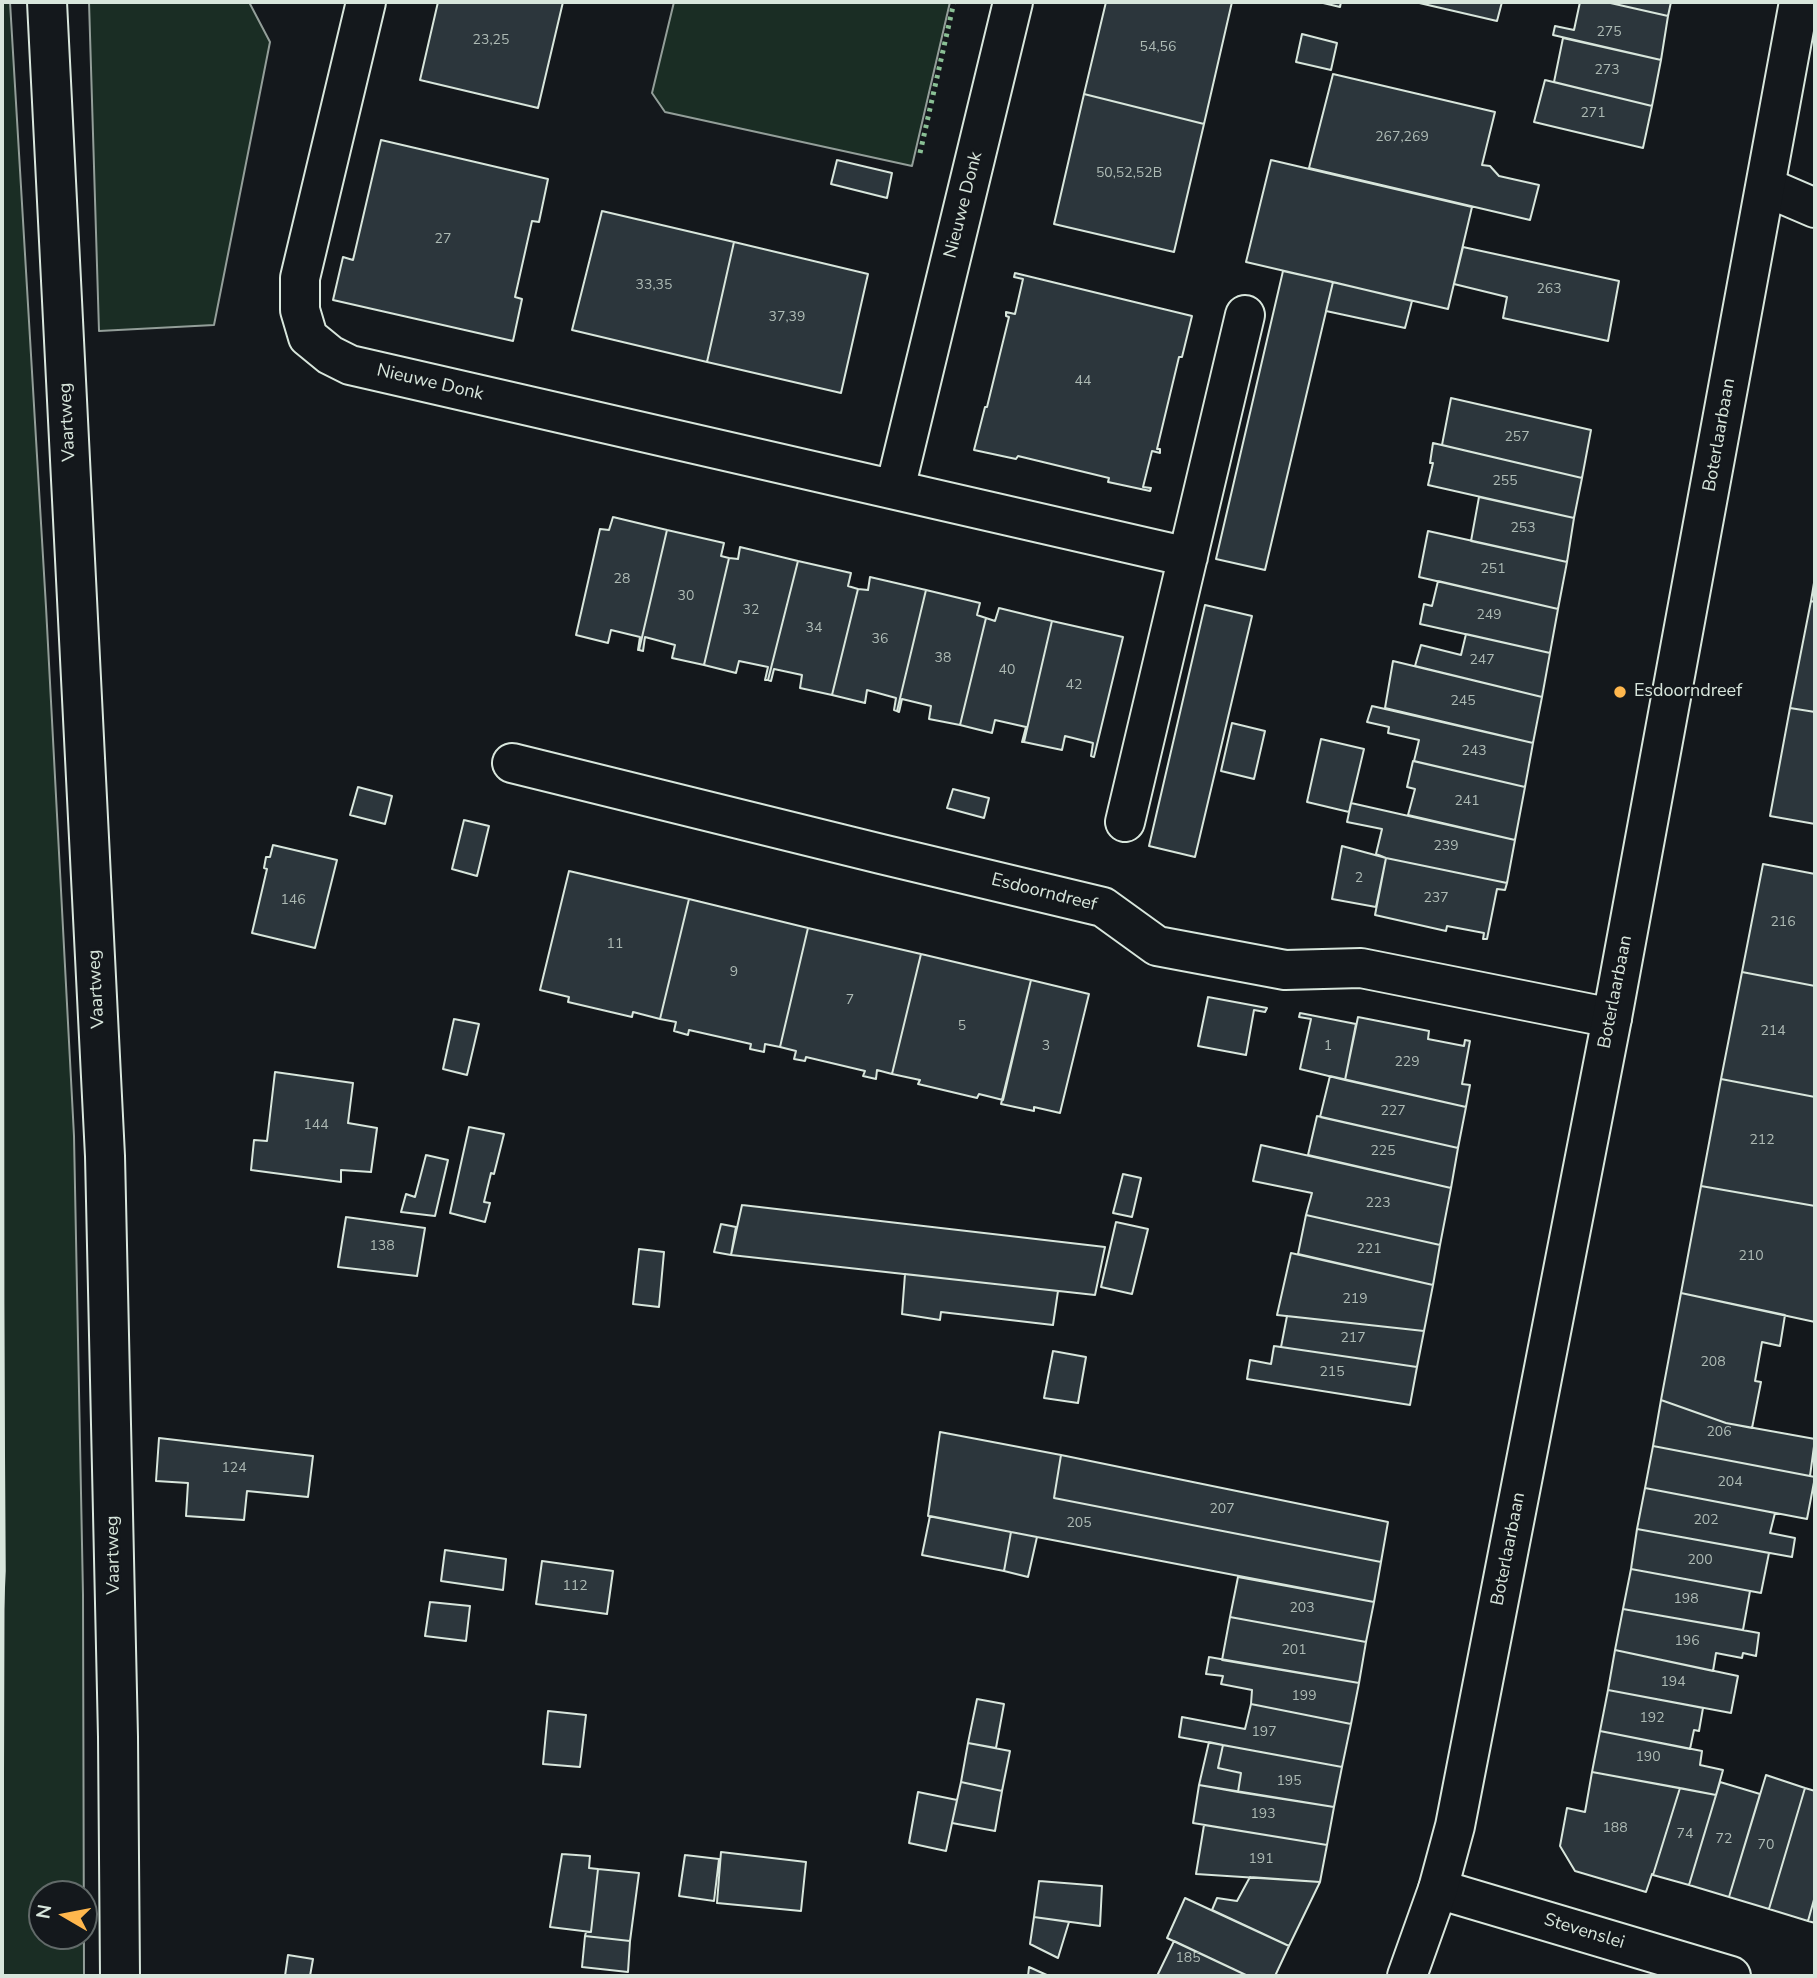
<!DOCTYPE html>
<style>
body{margin:0}
#map{position:relative;width:1817px;height:1978px;overflow:hidden;background:#14181c;font-family:"Nunito Sans",sans-serif}
canvas{display:block}
.frame{position:absolute;inset:0;border:4px solid #d8e6dc;pointer-events:none}
.north{position:absolute;left:28px;top:1880px;width:70px;height:70px;box-sizing:border-box;background:#14181c;border:2px solid #626a69;border-radius:50%;rotate:280deg;font-size:19px;font-weight:700;line-height:28px;text-align:center;color:#d8e6dc}
.north::after{content:'';display:block;margin:auto;width:24px;height:32px;background:#ffb74d;clip-path:polygon(50% 0,100% 100%,50% 72%,0 100%)}
</style>
<div id="map">
<canvas width="1817" height="1978"></canvas>
<div class="frame"></div>
<div class="north">N</div>
</div>
<script>
const context = document.querySelector('canvas').getContext('2d');
context.lineJoin = 'round';
function fill(path, color) {
  context.fillStyle = color;
  context.fill(path, 'evenodd');
}
function shape(rows) {
  const path = new Path2D();
  for (const r of rows) {
    path.moveTo(r[0], r[1]);
    for (let i = 2; i < r.length; i += 2) path.lineTo(r[i], r[i + 1]);
  }
  return path;
}
function strokePath(path, color, width, dash) {
  context.strokeStyle = color;
  context.lineWidth = width;
  context.lineCap = dash ? 'butt' : 'round';
  context.setLineDash(dash || []);
  context.stroke(path);
}
function write(font, color, halo, rows, align = 'center') {
  context.font = font + ' "Nunito Sans",sans-serif';
  context.lineWidth = 5;
  context.setLineDash([]);
  context.textBaseline = 'middle';
  context.strokeStyle = halo;
  context.fillStyle = color;
  for (const [text, x, y, turn = 0] of rows) {
    context.save();
    context.translate(x, y);
    context.rotate((+turn || 0) * Math.PI / 180);
    context.textAlign = isNaN(turn) ? turn : align;
    if (halo) context.strokeText(text, 0, 0);
    context.fillText(text, 0, 0);
    context.restore();
  }
}
const green = shape([
 [2,2,10,2,46,607,74,1136,83,1595,84,1976,2,1976,4,1571,2,2],
 [42,1894,84,1894,84,1936,42,1936,42,1894],
 [89,2,249,2,270,42,214,325,99,331,89,2],
 [674,2,950,2,912,166,665,112,652,93,674,2]
]);
fill(green, '#1a2d24');
strokePath(green, '#939e99', 2);
const building = shape([
 [438,2,563,2,538,108,420,80,438,2],
 [1106,2,1232,2,1204,124,1084,94,1106,2],
 [1319,2,1341,2,1340,7,1319,2],
 [1415,2,1502,2,1497,21,1415,2],
 [1580,2,1606,2,1668,16,1661,60,1553,35,1555,26,1574,30,1580,2],
 [1606,2,1671,2,1668,16,1606,2],
 [1302,34,1337,43,1331,70,1296,62,1302,34],
 [1563,38,1661,60,1652,106,1554,82,1563,38],
 [1333,74,1495,112,1482,165,1490,166,1499,176,1539,185,1530,220,1309,168,1333,74],
 [1545,80,1652,106,1643,148,1534,122,1545,80],
 [1084,94,1204,124,1174,252,1054,224,1084,94],
 [381,140,548,179,539,222,532,221,515,297,522,299,513,341,333,300,343,257,353,260,381,140],
 [837,160,892,173,887,198,831,184,837,160],
 [1271,160,1472,207,1448,309,1246,262,1271,160],
 [602,211,734,242,707,362,572,330,602,211],
 [734,242,868,274,841,393,707,362,734,242],
 [1463,247,1619,281,1608,341,1503,318,1507,297,1454,284,1463,247],
 [1283,271,1333,282,1265,570,1216,559,1283,271],
 [1015,273,1192,316,1182,357,1179,357,1157,449,1160,449,1160,453,1152,451,1143,487,1151,488,1150,491,1108,482,1109,478,1018,456,1016,459,974,450,985,407,987,407,1009,317,1006,316,1006,312,1015,314,1023,279,1014,277,1015,273],
 [1333,282,1412,301,1405,328,1326,311,1333,282],
 [1451,398,1591,430,1582,478,1442,445,1451,398],
 [1433,443,1582,478,1574,518,1428,485,1433,463,1430,463,1433,443],
 [1479,497,1574,518,1567,562,1471,541,1479,497],
 [613,517,667,530,639,650,638,650,640,637,611,630,608,643,576,635,600,529,609,530,613,517],
 [667,530,724,543,721,556,729,558,704,665,672,658,675,645,645,637,643,651,639,650,667,530],
 [1428,531,1567,562,1558,609,1419,577,1428,531],
 [740,547,798,561,768,680,765,680,768,667,739,661,736,673,704,665,729,558,738,559,740,547],
 [798,561,851,573,848,586,858,589,832,695,800,688,802,675,774,669,771,681,768,680,798,561],
 [870,577,926,590,897,711,894,710,896,698,867,690,865,703,832,695,858,589,868,590,870,577],
 [1815,577,1815,602,1811,601,1815,577],
 [1438,581,1558,609,1550,653,1420,624,1424,604,1432,606,1438,581],
 [926,590,980,603,977,615,986,618,960,725,929,719,931,706,902,699,899,712,897,711,926,590],
 [1811,601,1815,602,1815,712,1790,708,1811,601],
 [1205,605,1252,616,1195,857,1149,846,1205,605],
 [999,608,1052,621,1024,742,1022,742,1026,727,995,720,992,733,960,725,986,618,995,621,999,608],
 [1052,621,1123,637,1094,757,1091,756,1093,743,1065,736,1062,750,1024,742,1052,621],
 [1466,634,1550,653,1542,697,1415,666,1421,645,1461,655,1466,634],
 [1393,661,1542,697,1533,743,1385,708,1393,661],
 [1372,706,1533,743,1525,787,1414,761,1419,740,1388,733,1389,727,1367,722,1372,706],
 [1790,708,1815,712,1815,824,1770,816,1790,708],
 [1232,723,1265,731,1254,779,1221,771,1232,723],
 [1321,739,1364,749,1349,812,1307,802,1321,739],
 [1413,761,1525,787,1515,840,1408,815,1415,789,1407,787,1413,761],
 [358,787,392,796,385,824,350,815,358,787],
 [953,789,989,798,984,818,947,808,953,789],
 [1351,803,1515,840,1507,883,1386,858,1376,854,1382,829,1347,822,1351,803],
 [464,820,489,826,477,876,452,869,464,820],
 [273,845,337,860,315,948,252,933,267,869,264,868,266,857,270,857,273,845],
 [1342,846,1386,858,1376,907,1332,899,1342,846],
 [1386,858,1507,883,1505,890,1497,889,1487,939,1483,939,1484,933,1447,926,1446,931,1375,915,1386,858],
 [1763,864,1815,874,1815,986,1742,972,1763,864],
 [569,871,689,899,660,1019,633,1012,632,1017,568,1002,569,997,540,990,569,871],
 [689,899,808,928,780,1047,765,1044,764,1052,750,1049,751,1044,689,1030,688,1035,674,1031,676,1022,660,1019,689,899],
 [808,928,921,954,892,1074,877,1070,876,1079,863,1076,865,1071,806,1057,805,1061,794,1059,796,1051,780,1047,808,928],
 [921,954,1031,980,1003,1100,979,1094,977,1098,918,1084,920,1080,892,1074,921,954],
 [1742,972,1815,986,1815,1097,1721,1079,1742,972],
 [1031,980,1089,994,1060,1113,1034,1107,1034,1111,1001,1104,1031,980],
 [1208,997,1267,1008,1265,1012,1254,1010,1246,1055,1198,1046,1208,997],
 [1300,1013,1356,1024,1345,1080,1300,1069,1311,1019,1299,1017,1300,1013],
 [1358,1017,1429,1031,1428,1039,1464,1046,1465,1040,1470,1041,1462,1084,1470,1085,1466,1107,1345,1080,1358,1017],
 [454,1019,479,1024,467,1075,443,1069,454,1019],
 [275,1072,353,1083,348,1123,377,1128,371,1172,341,1170,341,1182,251,1170,254,1140,267,1141,275,1072],
 [1330,1076,1466,1107,1458,1148,1320,1117,1330,1076],
 [1721,1079,1815,1097,1815,1206,1701,1186,1721,1079],
 [1317,1116,1458,1148,1451,1188,1308,1155,1317,1116],
 [469,1127,504,1134,494,1174,491,1173,484,1202,490,1203,485,1222,450,1213,469,1127],
 [1261,1145,1451,1188,1440,1245,1306,1215,1312,1193,1253,1181,1261,1145],
 [426,1155,448,1160,435,1216,401,1212,406,1194,415,1197,426,1155],
 [1123,1174,1141,1178,1132,1217,1113,1213,1123,1174],
 [1701,1186,1815,1206,1815,1322,1681,1293,1701,1186],
 [742,1205,1105,1247,1095,1295,731,1255,742,1205],
 [1306,1215,1440,1245,1433,1285,1298,1254,1306,1215],
 [346,1217,425,1228,417,1276,338,1267,346,1217],
 [1116,1222,1148,1229,1132,1294,1101,1287,1116,1222],
 [721,1224,736,1227,731,1255,714,1252,721,1224],
 [639,1249,664,1252,659,1307,633,1304,639,1249],
 [1291,1253,1433,1285,1424,1331,1277,1315,1291,1253],
 [905,1274,1058,1291,1053,1325,941,1312,940,1320,902,1314,905,1274],
 [1681,1293,1785,1315,1780,1346,1762,1342,1755,1381,1761,1382,1752,1428,1726,1423,1661,1400,1681,1293],
 [1287,1316,1424,1331,1417,1367,1281,1347,1287,1316],
 [1274,1346,1417,1367,1410,1405,1247,1379,1250,1360,1271,1364,1274,1346],
 [1053,1351,1086,1357,1078,1403,1044,1398,1053,1351],
 [1661,1400,1726,1423,1815,1439,1810,1476,1653,1446,1661,1400],
 [940,1432,1061,1455,1054,1498,1381,1562,1374,1602,928,1516,940,1432],
 [159,1438,313,1456,308,1497,247,1491,244,1520,186,1516,188,1483,156,1481,159,1438],
 [1653,1446,1815,1477,1807,1519,1645,1488,1653,1446],
 [1061,1455,1388,1522,1381,1562,1054,1498,1061,1455],
 [1645,1488,1775,1513,1770,1533,1795,1538,1792,1557,1637,1529,1645,1488],
 [930,1516,1011,1532,1004,1571,922,1555,930,1516],
 [1637,1529,1769,1553,1761,1593,1631,1569,1637,1529],
 [1011,1532,1037,1537,1028,1577,1004,1571,1011,1532],
 [445,1550,506,1559,503,1590,441,1581,445,1550],
 [542,1561,613,1571,607,1614,536,1604,542,1561],
 [1631,1569,1750,1591,1743,1630,1623,1609,1631,1569],
 [1238,1577,1374,1602,1366,1642,1230,1617,1238,1577],
 [430,1602,470,1606,466,1641,425,1636,430,1602],
 [1623,1609,1759,1633,1756,1656,1743,1653,1742,1658,1716,1653,1713,1671,1615,1650,1623,1609],
 [1230,1617,1366,1642,1359,1683,1222,1660,1230,1617],
 [1615,1650,1738,1676,1731,1713,1608,1690,1615,1650],
 [1209,1657,1359,1683,1351,1724,1251,1704,1252,1690,1221,1684,1223,1676,1206,1674,1209,1657],
 [1608,1690,1703,1708,1699,1731,1694,1730,1690,1749,1600,1731,1608,1690],
 [977,1699,1004,1704,996,1748,968,1743,977,1699],
 [1251,1704,1351,1724,1342,1767,1179,1737,1182,1717,1245,1729,1251,1704],
 [548,1711,586,1715,580,1767,543,1764,548,1711],
 [1600,1731,1702,1751,1700,1765,1723,1770,1716,1795,1592,1772,1600,1731],
 [1209,1742,1223,1745,1218,1768,1241,1773,1238,1792,1199,1785,1209,1742],
 [968,1743,1010,1751,1002,1791,961,1782,968,1743],
 [1223,1745,1342,1767,1334,1807,1238,1792,1241,1773,1218,1768,1223,1745],
 [1592,1772,1680,1788,1653,1875,1652,1874,1646,1892,1575,1871,1560,1846,1567,1808,1585,1812,1592,1772],
 [1766,1775,1805,1788,1769,1909,1729,1897,1766,1775],
 [961,1782,1002,1791,995,1831,952,1823,961,1782],
 [1720,1782,1760,1794,1729,1897,1689,1885,1720,1782],
 [1199,1785,1334,1807,1327,1845,1193,1823,1199,1785],
 [1680,1788,1716,1795,1689,1885,1653,1875,1680,1788],
 [1805,1788,1815,1791,1815,1896,1808,1921,1769,1909,1805,1788],
 [918,1792,957,1800,946,1851,909,1843,918,1792],
 [1204,1825,1327,1845,1320,1882,1196,1874,1204,1825],
 [721,1852,806,1862,801,1911,717,1903,721,1852],
 [562,1854,590,1856,589,1868,598,1869,591,1932,550,1927,562,1854],
 [685,1855,719,1859,714,1901,679,1896,685,1855],
 [598,1869,639,1873,630,1941,585,1936,586,1932,591,1932,598,1869],
 [1250,1877,1320,1882,1289,1946,1212,1910,1217,1898,1237,1901,1250,1877],
 [1039,1881,1102,1886,1100,1926,1034,1917,1039,1881],
 [1815,1896,1815,1923,1808,1921,1815,1896],
 [1185,1898,1289,1946,1275,1976,1248,1976,1167,1938,1185,1898],
 [1034,1917,1069,1922,1058,1958,1030,1944,1034,1917],
 [585,1936,630,1941,628,1972,582,1967,585,1936],
 [1174,1941,1248,1976,1157,1976,1174,1941],
 [288,1955,313,1959,310,1976,285,1976,288,1955],
 [1029,1967,1049,1976,1028,1976,1029,1967]
]);
fill(building, '#2c363c');
strokePath(building, '#d8e6dc', 2);
const minor = shape([
 [47,2,105,1156,118,1737,120,1976],
 [366,2,300,278,300,310,308,337,330,355,350,365,1188,557],
 [1766,187,1815,208],
 [895,489,1013,2],
 [512,763,881,854,1103,907,1157,946,1285,970,1361,968,1612,1018],
 [1125,822,1245,315],
 [1438,1889,1731,1976]
]);
const major = shape([
 [1407,1976,1438,1889,1455,1826,1612,1018,1799,2]
]);
strokePath(minor, '#d8e6dc', 42);
strokePath(major, '#d8e6dc', 42);
strokePath(minor, '#14181c', 38);
strokePath(major, '#14181c', 38);
strokePath(shape([
 [920,153,954,2]
]), '#8ac095', 5, [3.5, 5]);
strokePath(shape([
 [2,1262,4,1571,2,1615]
]), '#d8e6dc', 3.5);
for (const [x, y, r, color] of [
 [1620,692,7,"#ffb74d"]
]) {
  const dot = new Path2D();
  dot.arc(x, y, r, 0, 2 * Math.PI);
  context.fillStyle = color;
  context.fill(dot);
  strokePath(dot, '#14181c', 2.5);
}
write('14px', '#adbab4', null, [
 ["275",1609,33],
 ["23,25",491,41],
 ["54,56",1158,48],
 ["273",1607,71],
 ["271",1593,114],
 ["267,269",1402,138],
 ["50,52,52B",1129,174],
 ["27",443,240],
 ["33,35",654,286],
 ["263",1549,290],
 ["37,39",787,318],
 ["44",1083,382],
 ["257",1517,438],
 ["255",1505,482],
 ["253",1523,529],
 ["251",1493,570],
 ["28",622,580],
 ["30",686,597],
 ["32",751,611],
 ["249",1489,616],
 ["34",814,629],
 ["36",880,640],
 ["38",943,659],
 ["247",1482,661],
 ["40",1007,671],
 ["42",1074,686],
 ["245",1463,702],
 ["243",1474,752],
 ["241",1467,802],
 ["239",1446,847],
 ["2",1359,879],
 ["237",1436,899],
 ["146",293,901],
 ["216",1783,923],
 ["11",615,945],
 ["9",734,973],
 ["7",850,1001],
 ["5",962,1027],
 ["214",1773,1032],
 ["3",1046,1047],
 ["1",1328,1047],
 ["229",1407,1063],
 ["227",1393,1112],
 ["144",316,1126],
 ["212",1762,1141],
 ["225",1383,1152],
 ["223",1378,1204],
 ["138",382,1247],
 ["221",1369,1250],
 ["210",1751,1257],
 ["219",1355,1300],
 ["217",1353,1339],
 ["208",1713,1363],
 ["215",1332,1373],
 ["206",1719,1433],
 ["124",234,1469],
 ["204",1730,1483],
 ["207",1222,1510],
 ["202",1706,1521],
 ["205",1079,1524],
 ["200",1700,1561],
 ["112",575,1587],
 ["198",1686,1600],
 ["203",1302,1609],
 ["196",1687,1642],
 ["201",1294,1651],
 ["194",1673,1683],
 ["199",1304,1697],
 ["192",1652,1719],
 ["197",1264,1733],
 ["190",1648,1758],
 ["195",1289,1782],
 ["193",1263,1815],
 ["188",1615,1829],
 ["74",1685,1835],
 ["72",1724,1840],
 ["70",1766,1846],
 ["191",1261,1860],
 ["185",1188,1959]
]);
write('18px', '#d8e6dc', '#14181c', [
 ["Nieuwe Donk",964,205,-76],
 ["Nieuwe Donk",430,383,13],
 ["Vaartweg",68,422,-93],
 ["Boterlaarbaan",1720,435,-80],
 ["Esdoorndreef",1044,893,14],
 ["Vaartweg",97,989,-93],
 ["Boterlaarbaan",1616,992,-79],
 ["Boterlaarbaan",1509,1549,-79],
 ["Vaartweg",114,1555,-91],
 ["Stevenslei",1584,1932,17]
]);
write('18px', '#d8e6dc', '#14181c', [
 ["Esdoorndreef",1634,692]
], 'left');
</script>
